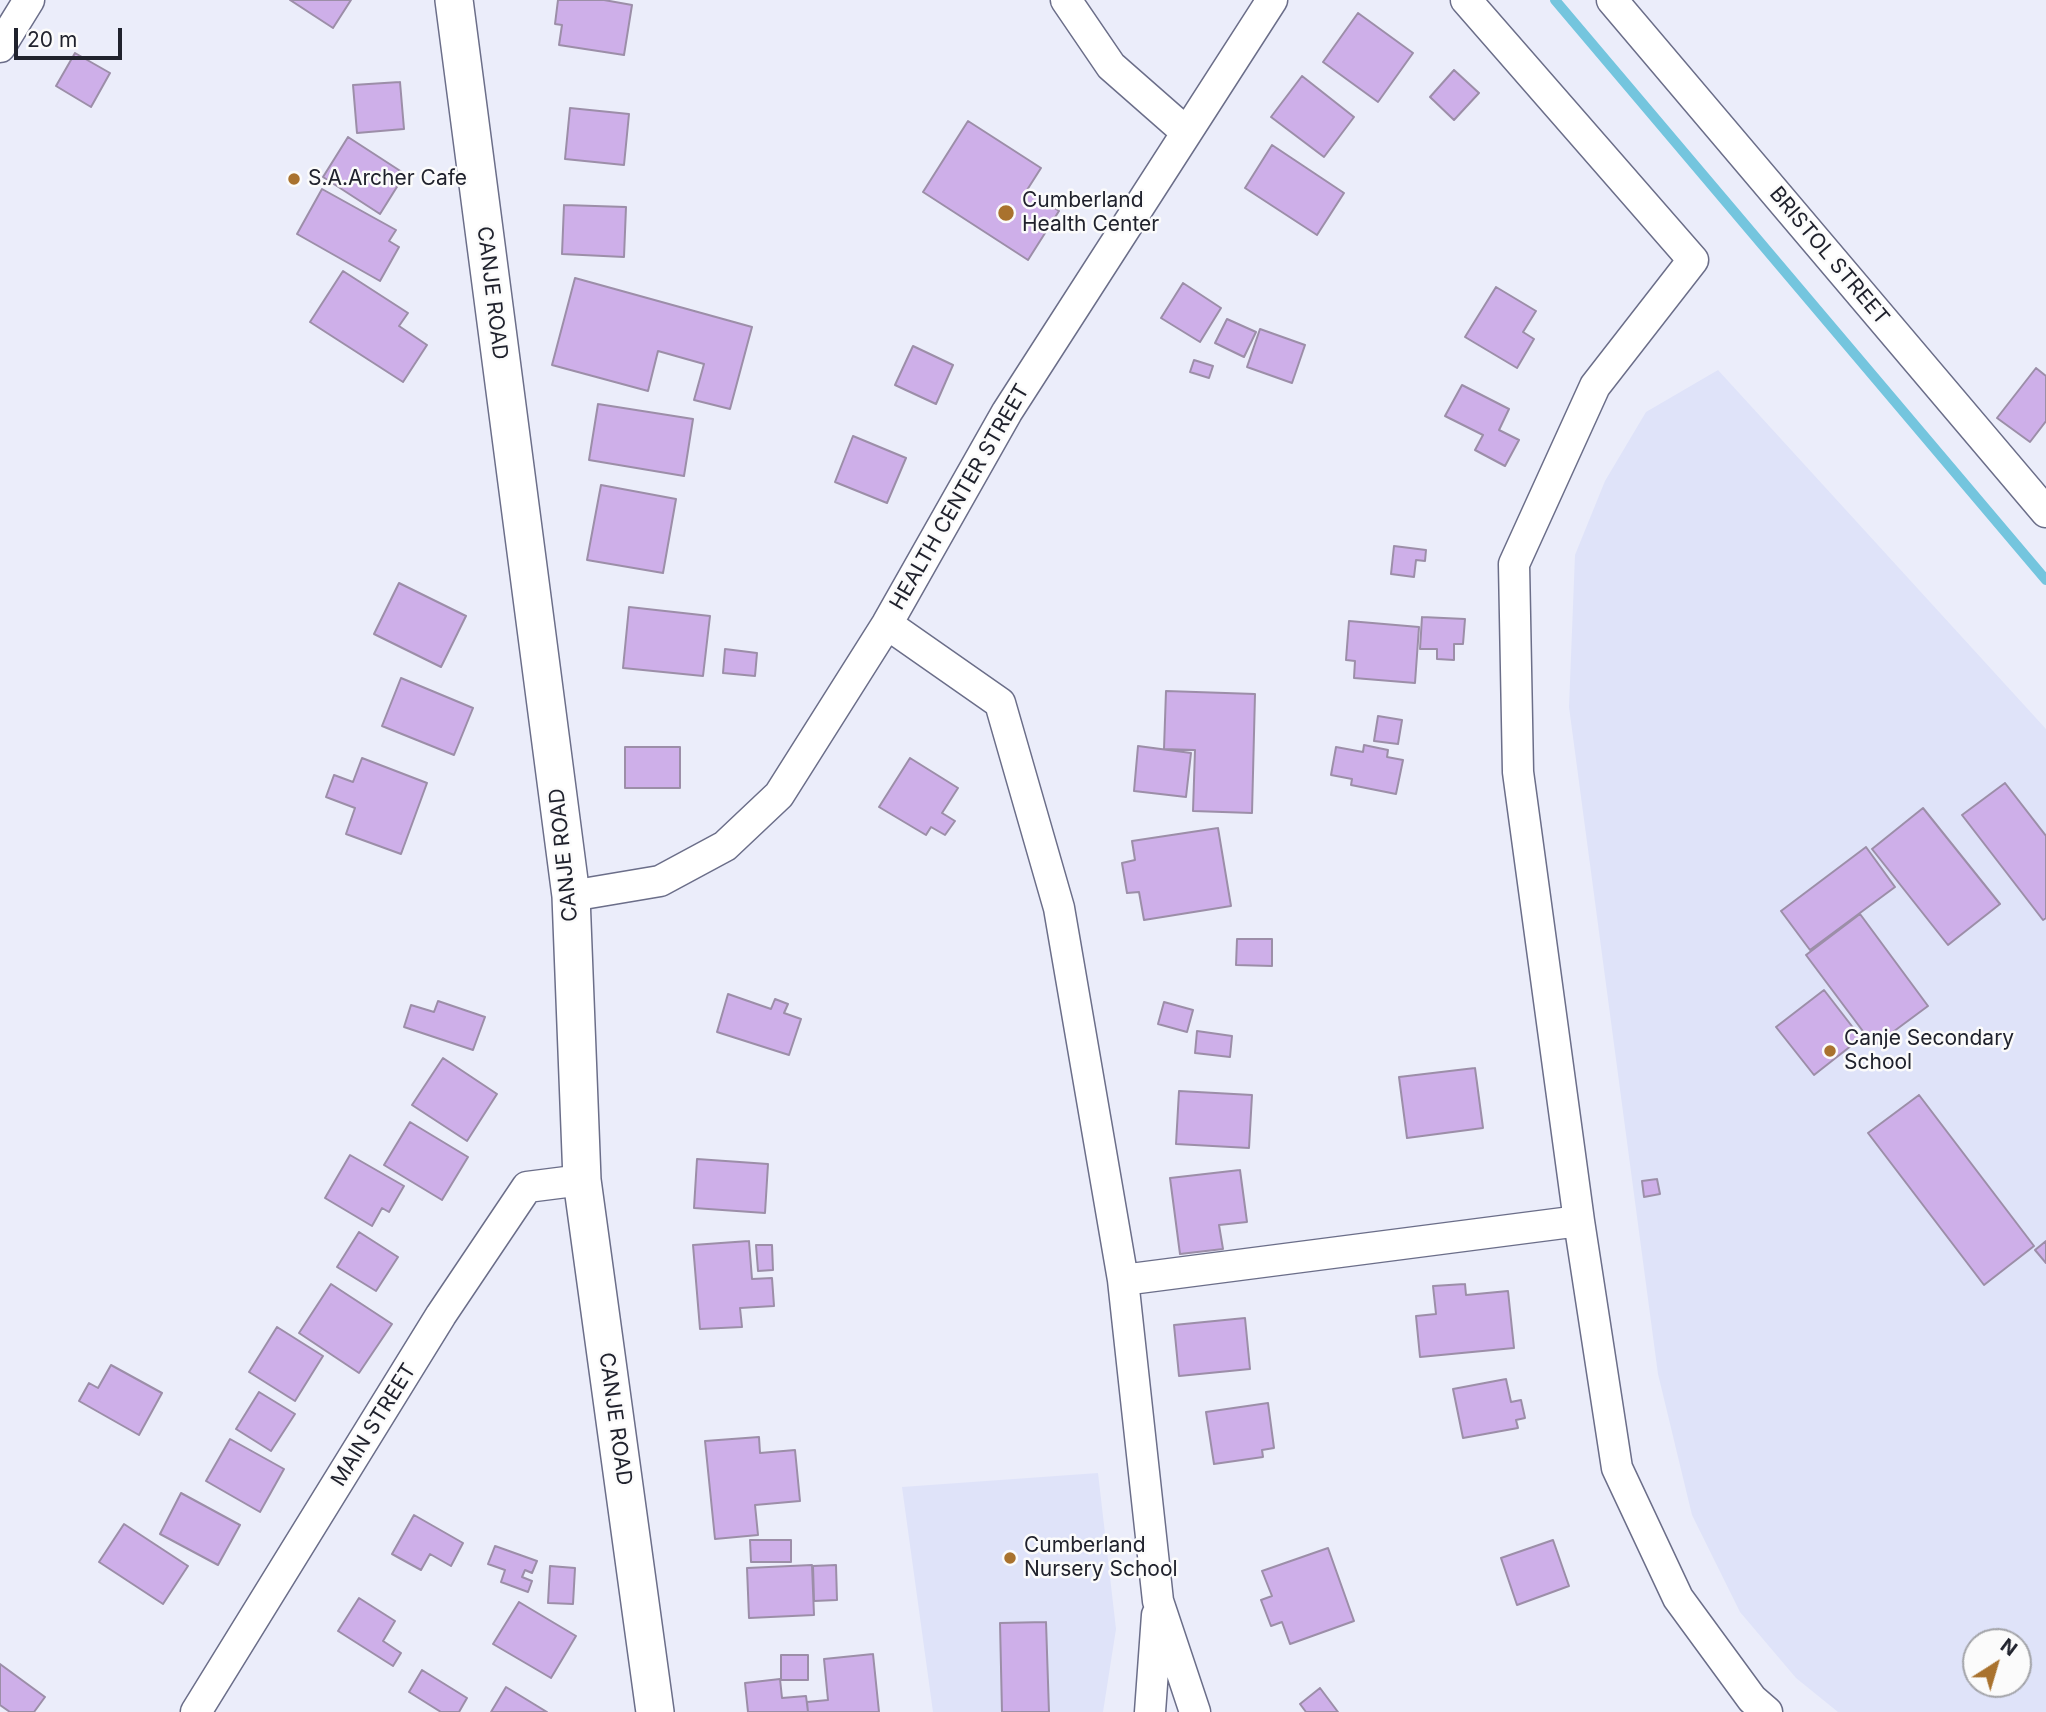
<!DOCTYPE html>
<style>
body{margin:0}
#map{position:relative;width:2046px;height:1712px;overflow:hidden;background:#ebedfa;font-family:Inter,sans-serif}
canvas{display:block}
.north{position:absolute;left:1962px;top:1628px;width:70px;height:70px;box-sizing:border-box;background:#fbfbfb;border:2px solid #a3a4a9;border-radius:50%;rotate:37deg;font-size:19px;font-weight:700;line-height:28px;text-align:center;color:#20222d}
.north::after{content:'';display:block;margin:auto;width:24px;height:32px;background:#a9722e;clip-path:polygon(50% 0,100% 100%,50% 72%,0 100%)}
.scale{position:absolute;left:14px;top:28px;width:108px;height:32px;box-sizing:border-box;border:4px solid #20222d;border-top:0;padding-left:9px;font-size:21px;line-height:24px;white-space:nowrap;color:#20222d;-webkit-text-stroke:5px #fbfbfb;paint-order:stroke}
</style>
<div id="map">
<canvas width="2046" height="1712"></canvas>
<div class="north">N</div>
<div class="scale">20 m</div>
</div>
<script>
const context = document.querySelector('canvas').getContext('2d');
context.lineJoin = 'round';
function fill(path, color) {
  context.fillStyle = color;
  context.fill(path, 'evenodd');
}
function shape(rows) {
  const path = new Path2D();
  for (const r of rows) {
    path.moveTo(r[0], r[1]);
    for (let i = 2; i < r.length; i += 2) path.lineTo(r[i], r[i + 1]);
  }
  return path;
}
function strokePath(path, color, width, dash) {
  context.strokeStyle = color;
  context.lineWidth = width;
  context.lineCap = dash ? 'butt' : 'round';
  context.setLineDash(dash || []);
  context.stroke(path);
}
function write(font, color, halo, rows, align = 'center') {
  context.font = font + ' Inter,sans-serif';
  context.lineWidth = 5;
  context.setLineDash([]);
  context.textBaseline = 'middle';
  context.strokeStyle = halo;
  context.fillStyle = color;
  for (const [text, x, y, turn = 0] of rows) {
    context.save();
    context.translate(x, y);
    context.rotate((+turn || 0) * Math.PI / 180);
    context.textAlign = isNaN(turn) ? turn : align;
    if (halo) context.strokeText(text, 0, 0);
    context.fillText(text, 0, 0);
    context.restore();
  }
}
fill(shape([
 [1718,370,2046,729,2046,1712,1838,1712,1796,1678,1740,1612,1692,1515,1658,1374,1569,707,1575,555,1605,481,1646,412],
 [1976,1642,2018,1642,2018,1684,1976,1684],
 [1098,1473,1116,1629,1103,1712,933,1712,902,1487]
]), '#dfe3f9');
strokePath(shape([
 [1555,0,2046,580]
]), '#74c5de', 10);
const building = shape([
 [290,0,351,0,333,28,290,0],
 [558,0,604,0,632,5,624,55,559,45,562,25,555,24,558,0],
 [1358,13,1413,53,1378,102,1323,62,1358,13],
 [75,53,110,73,91,107,56,86,75,53],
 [1454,70,1479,93,1454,120,1430,97,1454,70],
 [1302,76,1354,117,1324,157,1271,117,1302,76],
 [400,82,404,129,357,133,353,85,400,82],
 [570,108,629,114,624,165,565,159,570,108],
 [968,121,1041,168,1027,190,1059,211,1028,260,923,192,968,121],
 [348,137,405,174,380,214,323,177,348,137],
 [1272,145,1344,193,1317,235,1245,188,1272,145],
 [322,189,396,230,389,241,399,247,380,281,297,234,322,189],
 [564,205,626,207,624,257,562,254,564,205],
 [343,271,408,313,399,326,427,345,403,382,310,322,343,271],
 [575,278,752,327,730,409,694,400,704,364,658,351,648,391,552,365,575,278],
 [1183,283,1221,308,1200,342,1161,318,1183,283],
 [1496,287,1536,311,1523,332,1534,339,1517,368,1465,337,1496,287],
 [1227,319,1256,332,1244,357,1215,343,1227,319],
 [1260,329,1305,345,1292,383,1247,367,1260,329],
 [913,346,953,365,936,404,895,385,913,346],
 [1194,360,1213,366,1209,378,1190,372,1194,360],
 [2036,368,2046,376,2046,421,2030,442,1997,418,2036,368],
 [1462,385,1509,409,1499,430,1519,440,1505,466,1475,450,1483,435,1445,416,1462,385],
 [598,404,693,419,684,476,589,460,598,404],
 [853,436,906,458,887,503,835,482,853,436],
 [601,485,676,499,663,573,587,560,601,485],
 [1394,546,1426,550,1425,561,1416,560,1414,577,1391,574,1394,546],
 [399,583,466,616,441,667,374,634,399,583],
 [629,607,710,616,703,676,623,668,629,607],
 [1422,617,1465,619,1463,644,1454,644,1454,660,1437,659,1437,649,1420,649,1422,617],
 [1349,621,1419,627,1415,683,1354,678,1355,661,1346,660,1349,621],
 [725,649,757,653,755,676,723,673,725,649],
 [401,678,473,708,454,755,382,726,401,678],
 [1166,691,1255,694,1252,813,1193,811,1195,750,1164,749,1166,691],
 [1378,716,1402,720,1398,744,1374,741,1378,716],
 [1364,745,1388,750,1387,757,1403,760,1396,794,1351,785,1352,779,1331,775,1336,747,1363,752,1364,745],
 [1138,746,1191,753,1186,797,1134,791,1138,746],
 [625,747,680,747,680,788,625,788,625,747],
 [362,758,427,783,401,854,346,834,355,808,326,797,334,775,353,782,362,758],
 [910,758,958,788,942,813,955,821,945,835,931,827,926,835,879,807,910,758],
 [2005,783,2046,836,2046,918,2043,920,1962,815,2005,783],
 [1923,808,2000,904,1948,945,1872,849,1923,808],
 [1218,828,1231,906,1144,920,1139,892,1127,893,1122,863,1135,860,1132,841,1218,828],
 [1866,847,1895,887,1810,950,1781,911,1866,847],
 [1860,914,1928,1006,1874,1046,1806,955,1860,914],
 [1237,939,1272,939,1272,966,1236,965,1237,939],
 [1824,990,1861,1038,1814,1075,1776,1027,1824,990],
 [728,994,771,1009,775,999,788,1004,784,1013,801,1019,789,1055,717,1032,728,994],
 [438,1001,485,1017,473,1050,404,1027,411,1005,434,1012,438,1001],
 [1164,1002,1193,1010,1187,1032,1158,1024,1164,1002],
 [1197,1031,1232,1036,1230,1057,1195,1053,1197,1031],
 [443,1058,497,1094,467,1141,412,1105,443,1058],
 [1475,1068,1483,1128,1407,1138,1399,1077,1475,1068],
 [1179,1091,1252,1095,1249,1148,1176,1144,1179,1091],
 [1919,1095,2034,1246,1984,1285,1868,1133,1919,1095],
 [410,1122,468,1157,442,1200,384,1165,410,1122],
 [350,1155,404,1186,389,1212,382,1208,372,1226,325,1198,350,1155],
 [697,1159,768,1164,765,1213,694,1208,697,1159],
 [1240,1170,1247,1222,1219,1225,1223,1249,1180,1254,1170,1178,1240,1170],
 [1657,1179,1660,1194,1644,1197,1642,1181,1657,1179],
 [359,1232,398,1257,376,1291,337,1267,359,1232],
 [749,1241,752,1279,772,1278,774,1306,740,1308,742,1327,700,1329,693,1245,749,1241],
 [2046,1241,2046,1263,2035,1250,2046,1241],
 [756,1245,772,1245,773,1270,758,1271,756,1245],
 [331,1284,392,1324,359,1373,299,1333,331,1284],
 [1465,1284,1466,1295,1508,1291,1514,1348,1420,1357,1416,1316,1436,1314,1433,1286,1465,1284],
 [1245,1318,1250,1369,1179,1376,1174,1325,1245,1318],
 [277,1327,323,1356,295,1401,249,1372,277,1327],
 [111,1365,162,1393,139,1435,79,1401,89,1383,98,1388,111,1365],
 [1506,1379,1511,1402,1521,1400,1525,1418,1516,1420,1518,1428,1463,1438,1453,1389,1506,1379],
 [259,1392,295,1414,271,1451,236,1429,259,1392],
 [1268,1403,1274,1448,1262,1450,1263,1457,1214,1464,1206,1412,1268,1403],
 [759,1437,760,1453,795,1450,800,1501,755,1505,758,1535,715,1539,705,1441,759,1437],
 [230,1439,284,1469,260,1512,206,1481,230,1439],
 [181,1493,240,1525,218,1565,160,1534,181,1493],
 [414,1515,463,1543,451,1566,430,1554,421,1570,392,1554,414,1515],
 [124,1524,188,1566,163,1604,99,1562,124,1524],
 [750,1540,791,1540,791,1562,751,1562,750,1540],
 [1553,1540,1569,1586,1517,1605,1501,1558,1553,1540],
 [495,1546,537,1561,532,1573,525,1570,522,1577,532,1581,528,1592,501,1582,505,1570,488,1564,495,1546],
 [1328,1548,1354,1621,1290,1644,1282,1622,1271,1626,1261,1600,1272,1596,1262,1571,1328,1548],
 [812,1565,814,1615,749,1618,747,1568,812,1565],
 [836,1565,837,1600,814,1601,813,1566,836,1565],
 [550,1566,575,1568,573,1604,548,1603,550,1566],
 [359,1598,395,1621,383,1641,401,1653,393,1666,338,1631,359,1598],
 [519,1602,576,1636,551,1678,493,1644,519,1602],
 [1046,1622,1049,1712,1002,1712,1000,1623,1046,1622],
 [873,1654,879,1712,808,1712,807,1702,828,1700,824,1659,873,1654],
 [781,1655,808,1655,808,1680,781,1680,781,1655],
 [0,1664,45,1697,34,1712,10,1712,0,1705,0,1664],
 [422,1670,467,1698,459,1712,441,1712,409,1692,422,1670],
 [780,1679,782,1698,806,1696,808,1712,748,1712,745,1683,780,1679],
 [506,1687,547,1712,491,1712,506,1687],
 [1320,1688,1338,1712,1306,1712,1300,1704,1320,1688]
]);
fill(building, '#ceafe9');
strokePath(building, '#9c8ea8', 2);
const minor = shape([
 [1066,0,1111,66,1185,131],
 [1466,0,1693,260,1595,386,1514,564,1518,772,1579,1221,1617,1468,1678,1598,1752,1699,1767,1712],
 [1612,0,2046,512],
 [0,47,29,0],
 [887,624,1000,703,1059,908,1123,1280,1158,1601,1195,1712],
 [571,896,660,881,725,846,779,795,887,624,1007,412,1272,0],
 [1123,1280,1579,1221],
 [196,1712,441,1315,527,1187,582,1180],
 [1150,1712,1157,1615]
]);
const tertiary = shape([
 [454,0,571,896,582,1180,655,1712]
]);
strokePath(minor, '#6b6e89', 33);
strokePath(tertiary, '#6b6e89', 40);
strokePath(minor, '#fff', 30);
strokePath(tertiary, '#fff', 37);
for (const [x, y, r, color] of [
 [294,179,7,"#a9722e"],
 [1006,213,9,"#a9722e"],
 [1830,1051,7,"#a9722e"],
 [1010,1558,7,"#a9722e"]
]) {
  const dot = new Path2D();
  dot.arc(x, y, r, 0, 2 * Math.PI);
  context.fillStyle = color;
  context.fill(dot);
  strokePath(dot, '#fbfbfb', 2.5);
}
write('21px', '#20222d', '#fbfbfb', [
 ["S.A.Archer Cafe",308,179],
 ["Cumberland",1022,201],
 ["Health Center",1022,225],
 ["Canje Secondary",1844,1039],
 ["School",1844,1063],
 ["Cumberland",1024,1546],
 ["Nursery School",1024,1570]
], 'left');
write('21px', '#20222d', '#fbfbfb', [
 ["BRISTOL STREET",1829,256,50],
 ["CANJE ROAD",492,293,83],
 ["HEALTH CENTER STREET",960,497,-60],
 ["CANJE ROAD",564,855,-96],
 ["CANJE ROAD",615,1419,82],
 ["MAIN STREET",374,1425,-58]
]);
</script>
